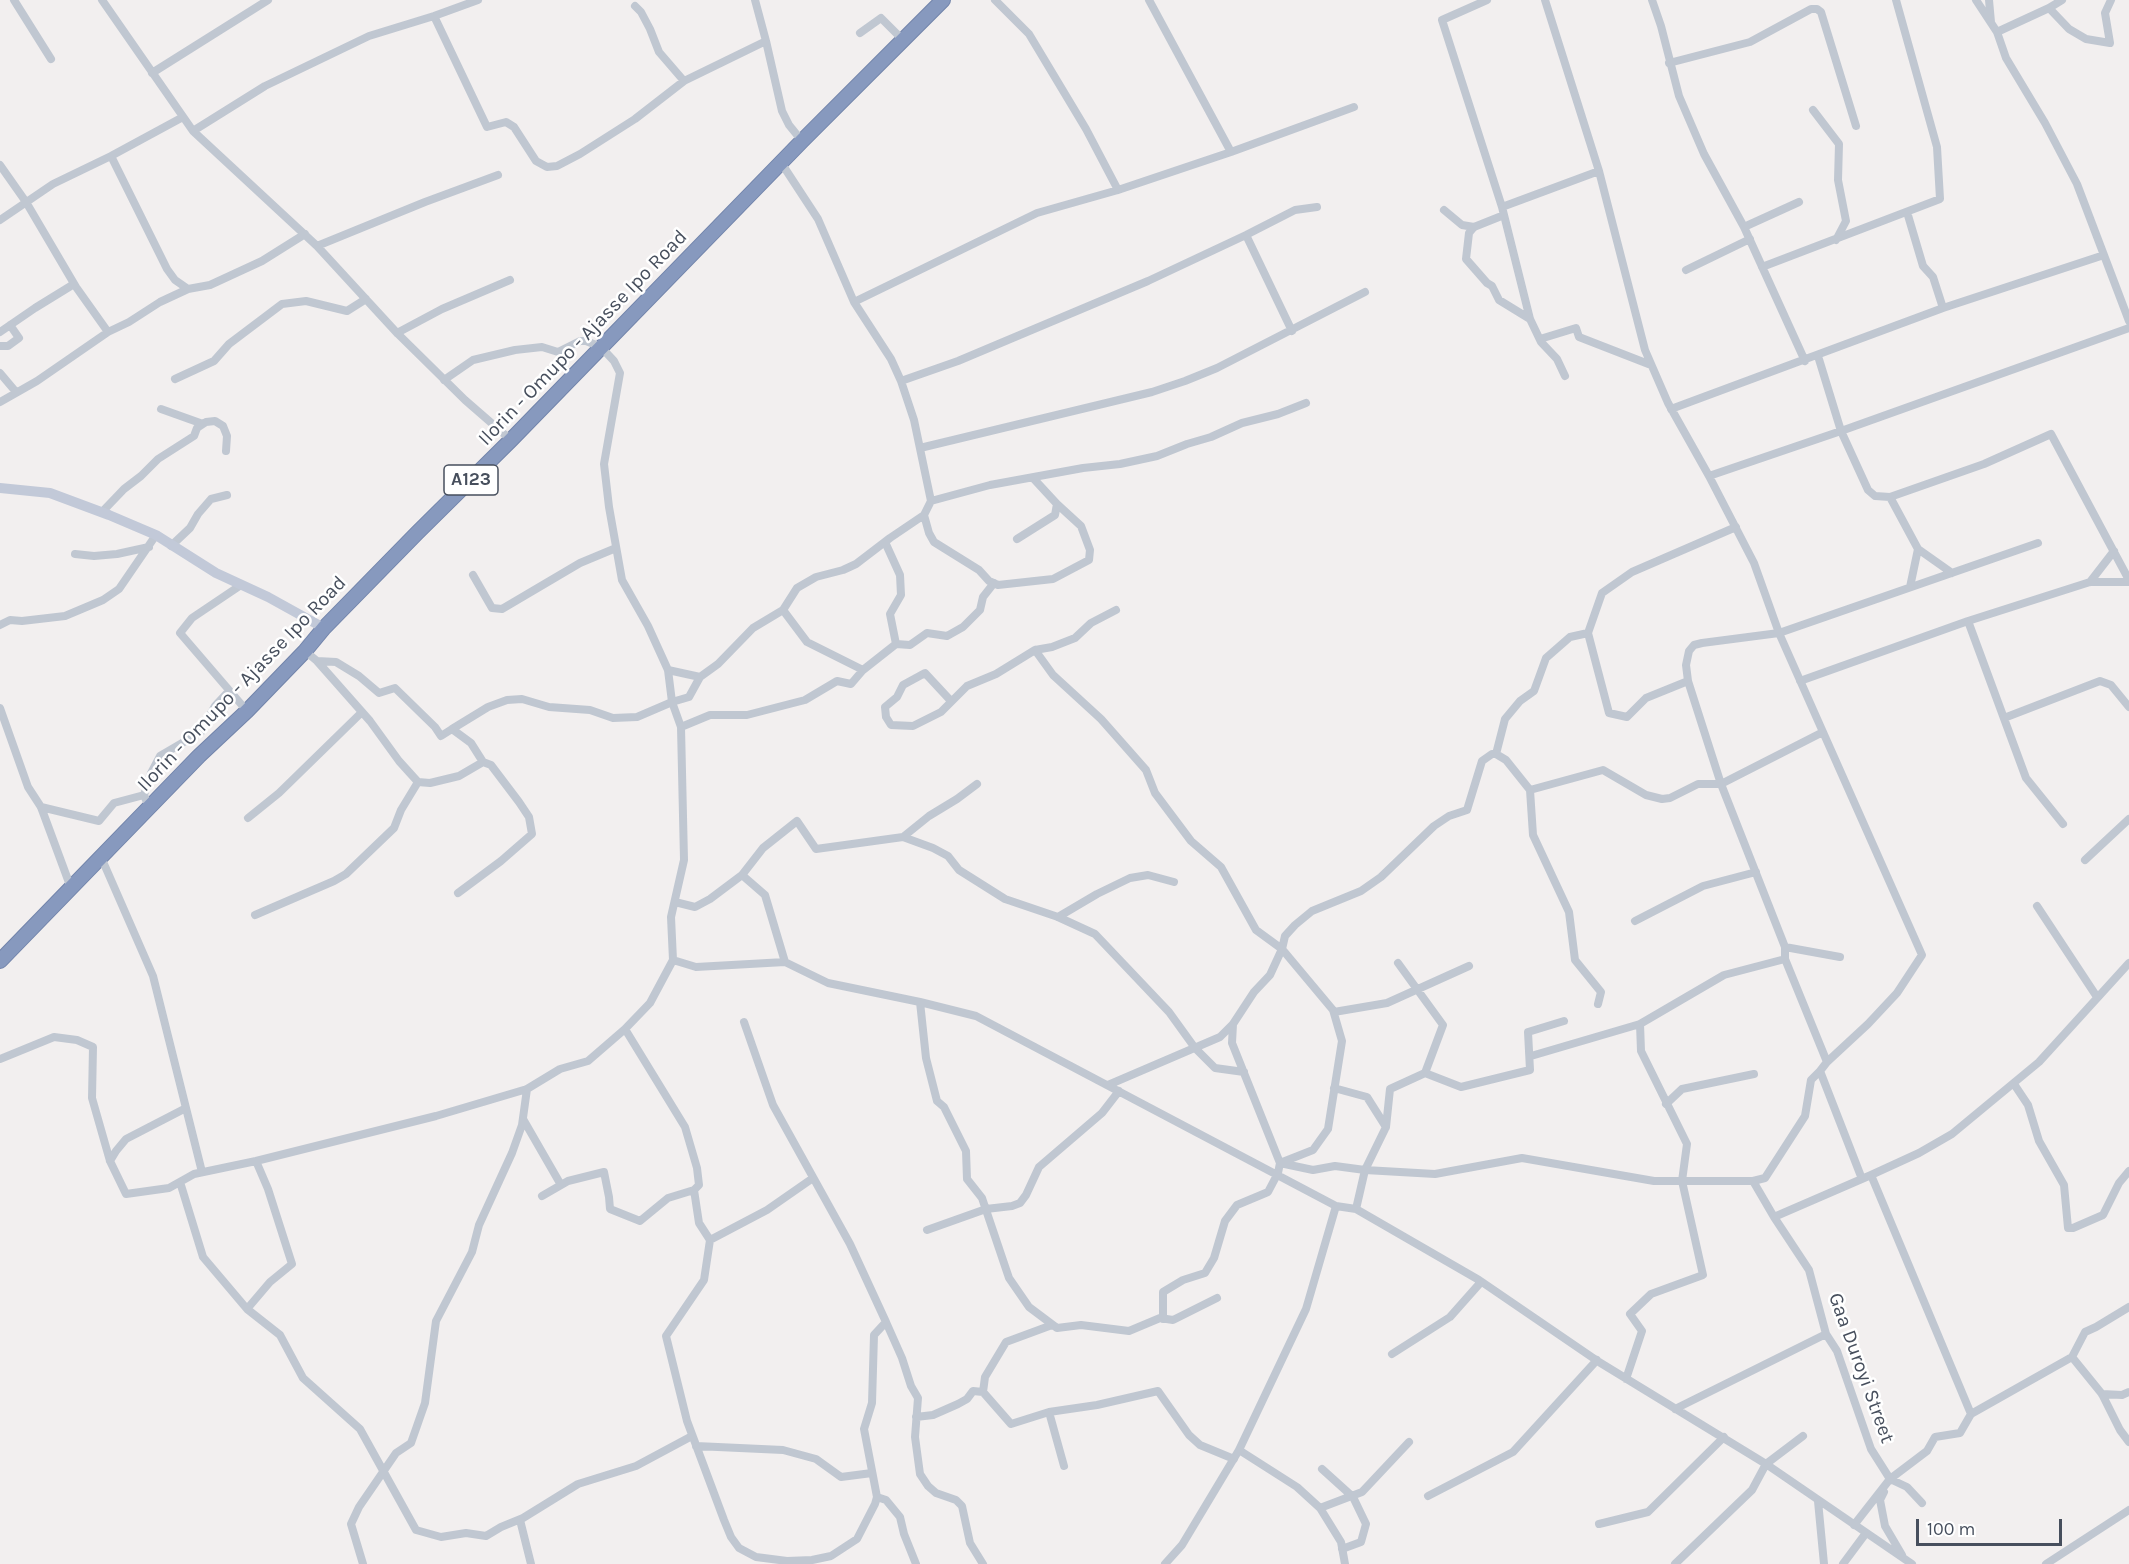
<!DOCTYPE html>
<style>
body{margin:0}
#map{position:relative;width:2129px;height:1564px;overflow:hidden;background:#f2efef;font-family:Karla,sans-serif}
canvas{display:block}
.scale{position:absolute;left:1916px;top:1519px;width:146px;height:27px;box-sizing:border-box;border:3px solid #474f5d;border-top:0;padding-left:8px;font-size:18px;line-height:21px;white-space:nowrap;color:#474f5d;-webkit-text-stroke:4px #fff;paint-order:stroke}
</style>
<div id="map">
<canvas width="2129" height="1564"></canvas>
<div class="scale">100 m</div>
</div>
<script>
const context = document.querySelector('canvas').getContext('2d');
context.lineJoin = 'round';
function shape(rows) {
  const path = new Path2D();
  for (const r of rows) {
    path.moveTo(r[0], r[1]);
    for (let i = 2; i < r.length; i += 2) path.lineTo(r[i], r[i + 1]);
  }
  return path;
}
function strokePath(path, color, width, dash) {
  context.strokeStyle = color;
  context.lineWidth = width;
  context.lineCap = dash ? 'butt' : 'round';
  context.setLineDash(dash || []);
  context.stroke(path);
}
function write(font, color, halo, rows, align = 'center') {
  context.font = font + ' Karla,sans-serif';
  context.lineWidth = 5;
  context.setLineDash([]);
  context.textBaseline = 'middle';
  context.strokeStyle = halo;
  context.fillStyle = color;
  for (const [text, x, y, turn = 0] of rows) {
    context.save();
    context.translate(x, y);
    context.rotate((+turn || 0) * Math.PI / 180);
    context.textAlign = isNaN(turn) ? turn : align;
    if (halo) context.strokeText(text, 0, 0);
    context.fillText(text, 0, 0);
    context.restore();
  }
}
const highway = shape([
 [0,961,199,756,247,711,305,651,324,628,417,533,511,440,802,141,943,0]
]);
strokePath(highway, '#7284aa', 16);
strokePath(shape([
 [14,0,51,59],
 [102,0,193,131,317,246,397,333,465,400,511,440],
 [755,0,766,41,782,111,789,125,802,141],
 [995,0,1029,34,1086,129,1118,190],
 [1487,0,1442,20,1502,207,1530,319,1541,342,1557,359,1565,376],
 [1545,0,1599,171,1645,350,1668,403,1709,476,1754,563,1779,633,1922,955,1897,993,1868,1024,1827,1062],
 [1652,0,1661,26,1679,96,1704,154,1744,227,1799,202],
 [1976,0,1997,32,2006,58,2045,123,2077,184,2129,321],
 [1989,0,1991,22],
 [635,6,641,12,650,29,659,52,684,81,766,41],
 [2049,8,2069,29,2086,39,2110,43,2105,13,2111,0],
 [434,16,487,127,506,122,514,127,536,161,547,167,557,166,580,154,635,119,684,81],
 [1997,32,2049,8,2062,0],
 [860,33,881,18,903,40],
 [1669,63,1750,42,1811,9,1817,9,1821,12,1856,126],
 [152,73,268,0],
 [1813,110,1839,144,1838,180,1846,221,1836,240],
 [193,131,265,86,369,36,434,16,478,0],
 [1231,152,1354,107],
 [111,156,167,269,175,280,188,289],
 [782,164,818,219,854,302,891,359,901,381,914,420,931,501,924,515,929,533,934,542,979,570,989,581,998,585,1053,579,1089,560,1090,550,1081,526,1057,504],
 [0,165,26,202,76,287,108,332],
 [1502,207,1599,171],
 [1444,210,1462,225,1474,227],
 [1907,212,1923,266,1933,277,1943,308],
 [1504,215,1474,227,1469,233,1466,259,1487,283,1492,286,1499,300,1530,319],
 [0,220,53,184,111,156,183,117],
 [1744,227,1805,361],
 [1246,235,1292,331],
 [317,246,425,202,498,175],
 [1762,267,1940,199,1937,147,1896,0],
 [1686,270,1750,239],
 [854,302,1037,213,1118,190,1231,152,1149,0],
 [0,332,35,308,74,284],
 [397,333,442,309,510,280],
 [1540,339,1576,328,1579,337,1651,365],
 [0,346,8,346,19,338,10,325],
 [1818,356,1841,431,1868,490,1875,496,1890,497,1984,464,2051,434,2129,580],
 [0,373,16,392],
 [175,379,214,361,229,344,282,304,306,301,347,311,366,299],
 [901,381,958,361,1148,281,1246,235,1295,210,1317,207],
 [0,402,37,381,108,332,129,322,160,302,188,289,210,285,262,261,305,234],
 [161,409,203,424],
 [1671,409,1943,308,2104,255],
 [920,448,1152,392,1185,381,1217,368,1365,292],
 [1709,476,1841,431,2129,328],
 [1890,497,1918,549,1910,587],
 [931,501,990,485,1083,468,1120,464,1157,456,1187,444,1211,437,1242,423,1278,414,1306,403],
 [102,512,124,489,141,476,158,459,194,436,197,428,206,422,215,421,223,426,227,436,226,451],
 [1017,539,1055,515,1057,504,1033,478],
 [885,542,900,575,901,595,890,614,896,644],
 [171,546,190,528,198,514,211,499,227,495],
 [1918,549,1952,573],
 [75,554,94,556,117,554,149,547],
 [473,575,492,608,502,609,580,563,616,548],
 [2090,582,2114,551],
 [241,585,192,618,180,633,247,711],
 [783,610,807,642,863,670,896,644,910,645,927,633,947,636,963,627,980,610,983,597,994,583],
 [1968,621,2026,778,2063,824],
 [0,625,10,620,22,621,65,616,103,600,119,589,156,535],
 [1588,633,1609,713,1627,717,1646,698,1688,681],
 [1035,650,1053,675,1101,719,1146,770,1155,793,1191,841,1221,867,1256,930,1282,949,1333,1010,1342,1041,1328,1129,1313,1150,1280,1163,1232,1043,1233,1024],
 [305,651,317,661,336,662,359,676,379,693,395,688,435,727,441,736,452,729,471,743,483,762,491,765,519,802,529,817,532,834,501,861,458,893],
 [317,661,370,721,399,761,418,782,430,783,459,776,483,762],
 [668,670,700,677],
 [1800,681,1968,621,2090,582,2129,582],
 [951,701,925,673,903,685,897,697,885,707,886,717,891,725,913,726,941,712,967,686,996,674,1035,650,1052,647,1075,638,1091,623,1116,610],
 [0,708,28,787,41,807,71,888],
 [2004,718,2100,681,2111,685,2129,707],
 [681,727,710,715,747,715,805,700,837,681,851,684,863,670],
 [452,729,488,707,507,700,522,699,549,707,590,710,613,718,637,717,672,702,689,697,700,677,718,664,753,628,783,610,797,588,816,577,843,570,856,564,890,538,924,515],
 [1496,754,1506,760,1530,790,1533,835,1569,912,1575,960,1601,992,1598,1004],
 [1530,790,1603,770,1646,795,1662,799,1670,798,1698,784,1721,784,1823,732],
 [144,795,151,773,160,756,201,732,215,706,229,691],
 [41,807,99,821,114,803,144,795,146,800],
 [248,818,279,793,361,713],
 [903,837,929,816,957,799,977,784],
 [101,857,153,976,202,1172],
 [2085,860,2129,819],
 [742,875,765,895,785,962],
 [675,902,695,907,710,899,742,875,763,848,797,821,816,849,903,837,933,848,948,856,959,870,1005,899,1058,917,1095,934,1169,1012,1195,1048,1215,1068,1244,1072],
 [2037,906,2097,997],
 [255,915,334,881,346,874,394,828,401,810,418,782],
 [1058,917,1097,894,1130,878,1148,875,1174,882],
 [1635,921,1703,886,1756,872],
 [1785,947,1721,784,1688,681,1686,665,1689,651,1694,645,1702,643,1779,633,2038,543],
 [1840,957,1785,947,1785,959,1827,1062,1820,1071,1862,1179],
 [673,960,696,967,785,962,828,983,920,1002,976,1016,1336,1206,1356,1209,1479,1280,1599,1362,1766,1464,1912,1564],
 [920,1002,926,1058,937,1101,944,1107,966,1151,967,1179,982,1198,1009,1278,1029,1307,1057,1328,1081,1325,1129,1331,1160,1318,1173,1320,1217,1298],
 [1334,1012,1387,1003,1469,966],
 [625,1029,685,1127,697,1168,699,1185,694,1190,699,1223,710,1240,704,1280,666,1336,687,1421,724,1520,731,1537,739,1548,756,1557,787,1561,812,1560,831,1556,857,1539,875,1504,877,1497,864,1429,872,1403,874,1335,886,1322,850,1244,773,1105,744,1022],
 [1531,1056,1640,1024,1724,975,1785,959],
 [0,1059,54,1037,77,1040,93,1047,92,1098,110,1161,126,1194,169,1188,194,1174,256,1161,436,1116,527,1089,560,1069,588,1061,625,1029,650,1003,673,960,671,917,684,860,681,727,672,702,668,670,648,626,622,580,609,507,604,464,620,373,614,361,601,347,586,341,580,341,558,352,542,347,515,350,473,360,444,380],
 [1425,1073,1461,1087,1530,1070,1528,1032,1564,1021],
 [2014,1084,2028,1105,2039,1141,2064,1185,2068,1228,2073,1228,2103,1215,2119,1183,2129,1171],
 [1108,1085,1220,1037,1233,1024,1254,992,1270,975,1282,949,1285,936,1295,925,1312,911,1361,891,1381,877,1434,826,1449,816,1467,810,1482,761,1492,754,1496,754,1505,719,1520,701,1534,691,1546,658,1570,637,1588,633,1602,593,1632,572,1736,527],
 [1334,1088,1367,1097,1386,1127,1365,1170,1356,1209],
 [1666,1104,1682,1089,1754,1074],
 [523,1119,561,1185],
 [1386,1127,1390,1089,1425,1073,1443,1025,1398,963],
 [110,1161,116,1151,126,1139,186,1108],
 [1871,1175,1971,1414],
 [1753,1181,1765,1178,1805,1116,1811,1080,1820,1071],
 [180,1182,203,1257,247,1309,280,1335,303,1378,360,1429,416,1530,441,1537,466,1533,486,1536,501,1527,523,1518,578,1484,636,1466,692,1436],
 [542,1196,568,1181,604,1172,609,1197,610,1209,640,1221,668,1198,694,1190],
 [1774,1217,1809,1270,1826,1334,1837,1351,1871,1449,1890,1479],
 [927,1230,986,1209,1012,1206,1020,1203,1026,1195,1039,1167,1102,1113,1119,1091],
 [710,1240,767,1210,813,1178],
 [247,1309,270,1282,292,1264,268,1189,256,1161],
 [1163,1319,1163,1292,1183,1280,1205,1273,1214,1258,1225,1221,1237,1205,1268,1192,1278,1173,1280,1163,1313,1170,1335,1166,1365,1170,1435,1174,1522,1158,1654,1181,1753,1181,1774,1217,1871,1175,1919,1153,1952,1134,2039,1062,2129,963],
 [886,1322,902,1358,911,1386,918,1398,915,1437,920,1474,928,1486,936,1493,956,1500,962,1506,970,1543,983,1564],
 [1392,1354,1450,1317,1481,1282],
 [2072,1357,2102,1394,2120,1430,2129,1442],
 [1626,1379,1642,1331,1630,1314,1651,1294,1703,1275,1682,1181,1687,1144,1641,1051,1640,1024],
 [983,1392,985,1377,1006,1342,1052,1325],
 [2102,1394,2122,1395,2129,1392],
 [1675,1409,1826,1334],
 [1049,1412,1064,1466],
 [916,1417,933,1415,958,1404,967,1399,973,1391,983,1392,1011,1424,1049,1412,1097,1405,1158,1391,1189,1435,1200,1445,1234,1459],
 [696,1446,783,1450,816,1459,841,1477,872,1473],
 [1239,1450,1297,1487,1320,1508,1341,1542,1345,1564],
 [1322,1469,1353,1497,1366,1524,1361,1542,1342,1549],
 [1889,1481,1890,1479,1907,1487,1922,1503],
 [1884,1492,1880,1500,1885,1526,1902,1555],
 [1428,1496,1513,1452,1597,1360],
 [877,1497,886,1500,900,1517,904,1534,916,1564],
 [1818,1501,1824,1564],
 [1320,1508,1362,1492,1409,1442],
 [520,1520,531,1564],
 [1599,1524,1648,1512,1724,1437],
 [1854,1525,1890,1479,1927,1451,1935,1437,1960,1433,1971,1414,2072,1357,2085,1332,2096,1327,2129,1307],
 [363,1564,351,1524,359,1507,396,1453,411,1443,425,1403,436,1321,472,1252,479,1225,512,1153,522,1125,527,1089],
 [1165,1564,1182,1545,1239,1450,1306,1309,1336,1206],
 [1675,1564,1752,1490,1766,1464,1803,1436],
 [1843,1564,1866,1533],
 [2046,1564,2129,1510]
]), '#c0c7d1', 8);
strokePath(shape([
 [0,488,50,493,109,515,156,535,216,573,268,597,324,628]
]), '#c2c9d8', 10);
strokePath(highway, '#8799be', 14);
for (const [x, y, w] of [
 [471,480,54]
]) {
  const box = new Path2D();
  box.roundRect(x - w / 2, y - 15, w, 30, 4.5);
  context.fillStyle = '#fff';
  context.fill(box);
  strokePath(box, '#474f5d', 1.5);
}
write('bold 18px', '#474f5d', null, [
 ["A123",471,480]
]);
write('20px', '#474f5d', '#fff', [
 ["Ilorin - Omupo - Ajasse Ipo Road",583,338,-46],
 ["Ilorin - Omupo - Ajasse Ipo Road",242,684,-46],
 ["Gaa Duroyi Street",1861,1368,70]
]);
</script>
